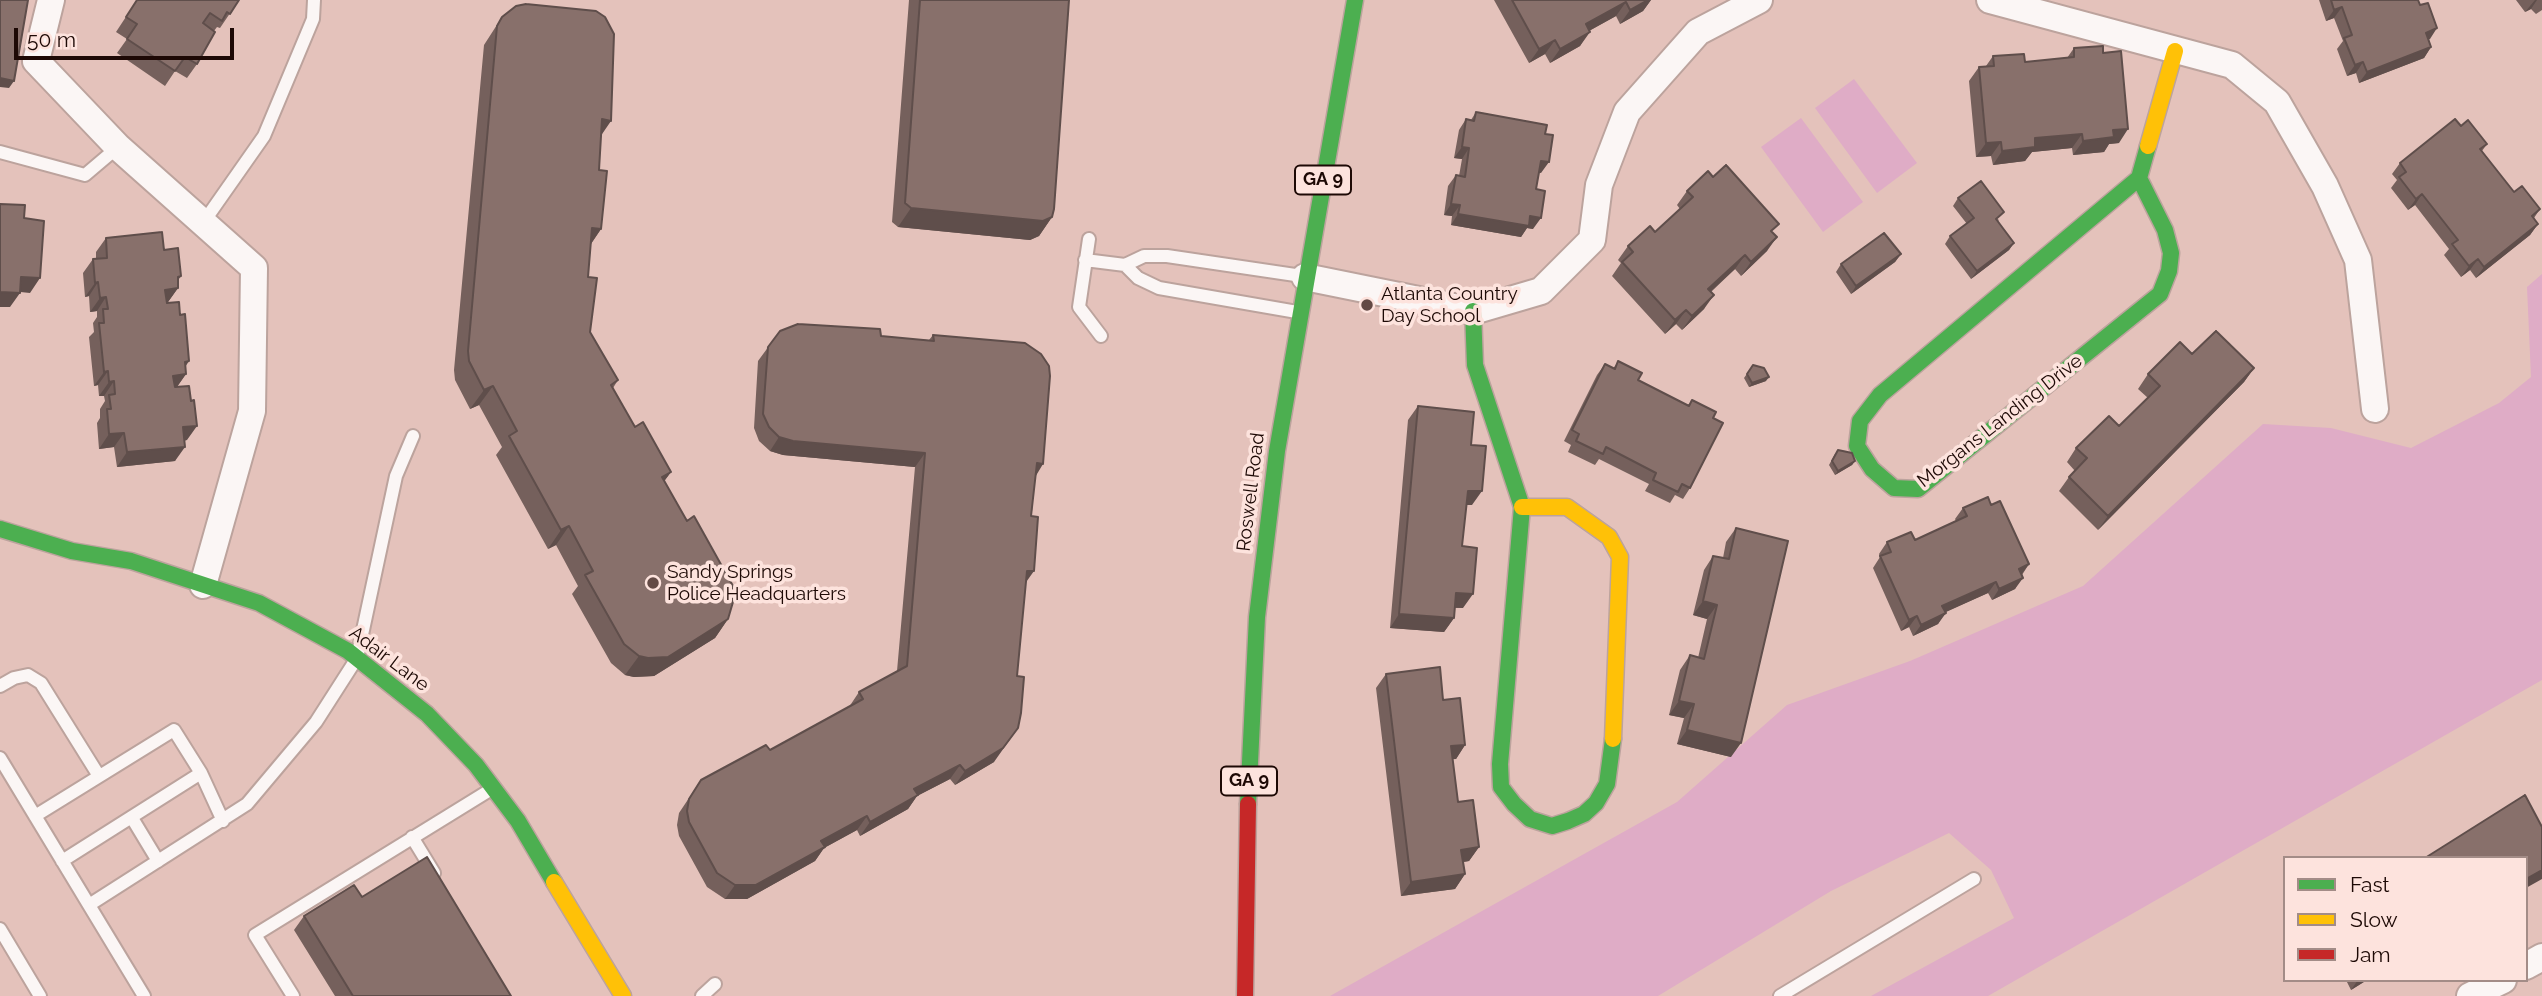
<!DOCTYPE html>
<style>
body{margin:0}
#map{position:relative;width:2542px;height:996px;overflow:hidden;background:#e4c2bb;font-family:Raleway,sans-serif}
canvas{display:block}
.legend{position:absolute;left:2283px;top:856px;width:245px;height:126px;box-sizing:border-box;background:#fde3dd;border:2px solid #a38c87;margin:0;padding:9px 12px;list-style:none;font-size:21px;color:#1d0905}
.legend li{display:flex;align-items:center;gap:14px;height:35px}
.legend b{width:35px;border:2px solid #a38c87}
.scale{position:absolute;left:14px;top:28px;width:220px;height:32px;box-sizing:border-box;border:4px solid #1d0905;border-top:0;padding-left:9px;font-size:21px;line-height:24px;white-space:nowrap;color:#1d0905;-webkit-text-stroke:5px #fde3dd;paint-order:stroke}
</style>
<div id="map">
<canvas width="2542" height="996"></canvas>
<ul class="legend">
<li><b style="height:9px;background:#4caf50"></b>Fast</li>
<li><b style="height:9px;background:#ffc107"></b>Slow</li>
<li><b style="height:9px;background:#c62828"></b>Jam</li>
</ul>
<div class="scale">50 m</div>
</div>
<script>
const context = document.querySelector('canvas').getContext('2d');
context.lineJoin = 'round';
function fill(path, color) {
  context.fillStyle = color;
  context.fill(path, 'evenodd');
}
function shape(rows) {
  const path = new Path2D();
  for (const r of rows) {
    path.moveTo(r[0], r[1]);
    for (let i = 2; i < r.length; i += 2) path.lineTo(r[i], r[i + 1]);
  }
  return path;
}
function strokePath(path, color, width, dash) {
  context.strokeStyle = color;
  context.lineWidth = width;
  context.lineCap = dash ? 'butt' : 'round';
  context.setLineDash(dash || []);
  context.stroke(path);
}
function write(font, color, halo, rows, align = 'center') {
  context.font = font + ' Raleway,sans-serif';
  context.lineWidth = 7;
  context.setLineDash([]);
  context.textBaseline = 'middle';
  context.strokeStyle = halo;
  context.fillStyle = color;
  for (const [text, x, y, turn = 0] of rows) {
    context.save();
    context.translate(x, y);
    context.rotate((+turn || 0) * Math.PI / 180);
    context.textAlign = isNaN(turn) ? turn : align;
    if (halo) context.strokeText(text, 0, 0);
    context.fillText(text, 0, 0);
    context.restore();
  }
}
fill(shape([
 [1854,79,1917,163,1877,193,1815,108],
 [1801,118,1863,202,1823,232,1761,147],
 [2542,274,2542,680,1988,996,1871,996,2014,918,1991,870,1949,833,1831,891,1658,996,1330,996,1677,802,1787,705,1910,661,2083,586,2263,424,2331,428,2411,448,2499,403,2531,377,2527,287]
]), '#dfacc6');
const lane = shape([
 [0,152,85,175,118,147],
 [203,223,264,136,313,19,314,0],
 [1089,239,1079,307,1101,336],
 [1085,260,1125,265,1144,256,1167,256,1302,276],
 [1125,265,1138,278,1159,288,1297,312],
 [0,686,14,678,28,675,41,683,99,776],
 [0,758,144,996],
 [35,816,174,730,201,773],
 [132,818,158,861],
 [412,837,434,873],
 [62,861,201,773,223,821],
 [89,905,247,804,316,722,357,658,396,476,413,436],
 [0,929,40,996],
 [293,996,255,935,490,790],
 [702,996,715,984],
 [1780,996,1974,879]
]);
const street = shape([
 [51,0,36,61,118,147,254,268,252,411,203,585],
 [1990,0,2232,65,2277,102,2325,186,2358,260,2375,409],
 [1305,277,1473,311,1541,291,1592,240,1599,185,1627,112,1698,32,1759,0],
 [2526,966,2542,957],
 [2470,996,2503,980]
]);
const fast = shape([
 [2139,178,2165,230,2171,253,2169,271,2160,294,1918,489,1894,488,1872,469,1857,446,1860,421,1880,395,2139,178,2148,146],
 [1473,311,1475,365,1522,507,1500,764,1501,787,1514,804,1530,819,1552,826,1568,821,1584,814,1596,803,1607,784,1613,739],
 [0,529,72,551,131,561,259,603,348,651,427,714,476,765,518,821,554,882],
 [1248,804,1257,617,1277,451,1355,0]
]);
const slow = shape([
 [2148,146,2175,51],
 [1522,507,1567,507,1609,537,1620,557,1613,739],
 [554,882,623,996]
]);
const jam = shape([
 [1245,996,1248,804]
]);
strokePath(lane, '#bca39d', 16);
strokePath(street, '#bca39d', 30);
strokePath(fast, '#bca39d', 19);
strokePath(slow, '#bca39d', 19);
strokePath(jam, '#bca39d', 19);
strokePath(lane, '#fbf6f5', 12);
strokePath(street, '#fbf6f5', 26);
strokePath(fast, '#4caf50', 16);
strokePath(slow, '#ffc107', 16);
strokePath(jam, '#c62828', 16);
fill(shape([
 [137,0,239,0,220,28,217,27,214,31,197,64,187,78,175,71,165,86,117,53,127,39,116,32],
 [909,0,1069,0,1052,217,1039,236,1030,240,898,227,892,222],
 [1494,0,1651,0,1643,11,1620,24,1616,16,1589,31,1580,46,1550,63,1545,54,1529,63],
 [2319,0,2418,0,2431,47,2424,58,2359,83,2356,73,2347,76,2337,49,2343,41,2334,18,2326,21],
 [2516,0,2542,0,2542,10,2536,14,2531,9,2525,12],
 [502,17,601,136,599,170,601,229,591,244,588,277,590,332,618,380,613,388,635,427,671,472,664,481,728,619,715,638,654,676,634,677,625,675,611,663,572,594,578,586,556,545,548,549,496,455,502,447,479,405,470,409,455,380,454,370,484,45],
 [2074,48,2103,53,2119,143,2109,144,2104,152,2073,155,2072,148,2032,152,2025,161,1993,165,1991,156,1976,157,1969,81,1979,67,1986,66,1993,56,2025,62,2067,58],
 [1476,112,1541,173,1539,173,1536,189,1533,229,1527,228,1521,237,1451,225,1452,216,1444,215,1448,186,1456,175,1459,176,1462,159,1454,158,1459,130,1466,119,1471,120],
 [2461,126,2487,144,2482,151,2514,192,2540,209,2534,218,2538,224,2530,235,2476,278,2470,270,2461,277,2444,255,2449,249,2415,205,2408,210,2391,188,2397,180,2392,174,2400,163],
 [1713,177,1773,233,1767,251,1741,276,1735,269,1711,292,1704,309,1682,330,1676,324,1665,334,1612,276,1621,263,1618,260,1628,246,1655,232,1680,209,1677,205,1687,191],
 [1958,198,1999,220,1998,221,2014,243,2009,250,1971,279,1945,244,1950,236,1967,224,1953,206],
 [106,238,164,250,178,281,178,288,168,302,167,303,185,367,186,374,177,387,187,440,184,441,175,461,117,467,114,447,99,449,97,423,100,418,100,409,105,401,104,396,99,396,98,385,94,386,89,337,94,332,93,323,97,317,97,311,90,312,89,296,85,297,83,273,93,259,96,259,96,252],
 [1901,254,1895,262,1851,294,1836,272,1841,264],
 [780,331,929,340,933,335,1035,476,1026,583,994,762,955,785,950,779,917,796,908,809,860,836,857,830,824,848,815,861,747,899,725,899,707,887,679,836,677,825,679,813,701,780,770,750,849,707,859,692,897,671,915,467,783,455,770,451,759,441,754,428,758,361],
 [2192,354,2254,368,2244,382,2098,530,2059,491,2069,477,2075,471,2067,462,2076,448,2119,426,2148,398,2138,389,2148,374],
 [1618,361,1638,380,1688,406,1692,400,1713,418,1690,488,1683,499,1675,495,1670,503,1645,491,1649,484,1599,459,1595,465,1568,452,1571,445,1564,441,1597,375,1605,364,1613,369],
 [1753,365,1766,381,1749,387,1744,378],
 [1418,406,1471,445,1472,505,1466,505,1462,546,1463,608,1455,608,1454,618,1444,632,1390,628,1408,420],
 [1835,454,1855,461,1852,465,1835,475,1829,465],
 [1991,505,2029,564,2022,575,2015,589,1992,600,1988,593,1945,612,1938,624,1913,636,1909,627,1901,631,1873,568,1880,557,1879,554,1887,542,1915,540,1956,521,1955,519,1963,508],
 [1736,528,1731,757,1677,744,1684,718,1669,715,1680,670,1690,655,1698,658,1707,619,1693,615,1704,570,1713,556,1723,558,1726,542],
 [1386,674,1443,700,1465,745,1456,759,1452,759,1458,802,1479,847,1469,861,1463,862,1465,874,1455,889,1401,896,1376,688],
 [362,897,511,996,335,996,294,930,304,916],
 [2346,980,2367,980,2351,990]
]), '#75605c');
fill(shape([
 [1648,0,1651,0,1643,11,1620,24,1630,10],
 [2535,0,2537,0,2531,9,2525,12],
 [1626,2,1616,16,1576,38,1586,24],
 [2342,7,2334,18,2326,21,2334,10],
 [2437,28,2430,39,2419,44,2426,33],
 [1590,32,1580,46,1550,63,1560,49],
 [1555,40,1545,54,1529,63,1539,49],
 [2431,47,2424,58,2359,83,2367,72],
 [2363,62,2356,73,2347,76,2355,65],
 [0,78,14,81,9,88,0,87],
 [602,119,611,121,598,140],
 [2128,129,2119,143,2109,144,2104,152,2073,155,2083,141,2113,130],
 [2082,134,2072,148,2032,152,2025,161,1993,165,2002,151,2035,138],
 [2001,142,1991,156,1976,157,1986,143],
 [1462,147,1469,148,1462,159,1454,158],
 [1541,161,1549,162,1541,173,1533,172],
 [2422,194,2415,205,2408,210,2416,199],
 [1451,204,1460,205,1452,216,1444,215],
 [911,208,1052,217,1039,236,1030,240,898,227],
 [1458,214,1530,216,1541,218,1533,229,1527,228,1521,237,1451,225],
 [2538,224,2530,235,2476,278,2484,267],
 [592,228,601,229,588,248],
 [1777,237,1767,251,1741,276,1751,262],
 [2014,243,2009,250,1971,279,1977,271],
 [1901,254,1895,262,1851,294,1856,286],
 [1745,255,1735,269,1698,303,1708,289],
 [2478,259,2470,270,2461,277,2469,266],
 [181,276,172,289,178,288,168,302,156,304,165,290,178,277],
 [21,277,40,278,30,293,11,291],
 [98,282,89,296,85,297,95,283],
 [0,292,20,293,10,307,0,307],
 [1714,295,1704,309,1682,330,1692,316],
 [106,297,97,311,90,312,100,298],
 [1686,310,1676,324,1665,334,1675,320],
 [189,361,180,375,186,374,176,388,163,390,185,362],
 [2254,368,2244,382,2098,530,2108,516],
 [108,371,98,385,94,386,104,372],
 [1769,377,1766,381,1749,387,1752,383],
 [114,381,104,396,99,396,109,382],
 [493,386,479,405,470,409,484,390],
 [197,426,187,440,173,441,183,427],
 [124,433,114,447,99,449,109,434],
 [779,437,925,453,915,467,783,455,770,451],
 [185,447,175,461,117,467,127,452],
 [1855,461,1852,465,1835,475,1838,471],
 [1037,463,1043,464,1034,479],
 [671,472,657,491,662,477],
 [1468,491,1482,491,1472,505,1458,505],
 [569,526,556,545,548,549,561,530],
 [2029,564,2021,575,2019,569],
 [1027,571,1034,571,1024,585],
 [2023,578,2015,589,1992,600,1999,589],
 [1996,582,1988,593,1935,617,1942,606],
 [1456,593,1473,594,1463,608,1446,607],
 [1703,601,1717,605,1707,619,1693,615],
 [1946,613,1938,624,1913,636,1921,625],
 [1399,614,1454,618,1444,632,1390,628],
 [1917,616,1909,627,1901,631,1909,620],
 [728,619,715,638,654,676,634,677,625,675,639,656],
 [1679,701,1694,704,1684,718,1669,715],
 [1018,728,994,762,955,785,965,771],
 [1687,730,1741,743,1731,757,1677,744],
 [1465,745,1456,759,1441,760,1451,746],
 [960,765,950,779,917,796,908,809,860,836,870,822,914,789],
 [867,816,857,830,824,848,815,861,747,899,725,899,735,885],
 [1479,847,1469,861,1451,864,1461,850],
 [2542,870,2542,879,2526,888,2526,879],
 [1465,874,1455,889,1401,896,1411,882],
 [2358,980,2367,980,2351,990]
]), '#5f4e4b');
const building = shape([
 [0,0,28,0,14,81,0,78,0,0],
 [137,0,239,0,230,14,227,12,222,21,210,13,203,23,215,32,197,64,185,57,175,71,127,39,137,24,126,17,137,0],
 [920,0,1069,0,1054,209,1052,217,1043,221,911,208,905,203,920,0],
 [1512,0,1648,0,1630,10,1626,2,1586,24,1590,32,1560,49,1555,40,1539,49,1512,0],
 [2331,0,2418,0,2420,5,2428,3,2437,28,2426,33,2431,47,2367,72,2363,62,2355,65,2344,38,2352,35,2342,7,2334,10,2331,0],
 [526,4,596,11,605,17,614,34,611,121,602,119,599,170,607,171,601,229,592,228,588,277,597,278,590,332,618,380,611,385,635,427,643,422,671,472,662,477,687,521,694,516,733,586,733,602,728,619,668,657,648,658,639,656,624,644,585,575,593,571,569,526,561,530,509,436,517,431,493,386,484,390,469,361,468,351,497,26,502,17,516,6,526,4],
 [2103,46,2103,53,2121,51,2128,129,2113,130,2114,137,2083,141,2082,134,2035,138,2035,147,2002,151,2001,142,1986,143,1979,67,1994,66,1993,56,2024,54,2025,62,2074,57,2074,48,2103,46],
 [1476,112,1547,125,1545,134,1553,135,1549,162,1541,161,1536,189,1545,191,1541,218,1530,216,1529,226,1458,214,1460,205,1451,204,1456,175,1465,177,1469,148,1462,147,1466,119,1474,121,1476,112],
 [2455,119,2461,126,2468,120,2487,144,2480,149,2514,192,2522,186,2540,209,2532,216,2538,224,2484,267,2478,259,2469,266,2452,244,2458,240,2422,194,2416,199,2399,177,2406,172,2400,163,2455,119],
 [1726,165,1779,224,1771,231,1777,237,1751,262,1745,255,1708,289,1714,295,1692,316,1686,310,1675,320,1622,262,1633,252,1628,246,1650,226,1655,232,1693,197,1687,191,1708,171,1713,177,1726,165],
 [1981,181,2004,212,1996,219,2014,243,1977,271,1950,236,1974,218,1958,198,1981,181],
 [0,204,25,205,24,218,44,221,40,278,21,277,20,293,0,292,0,204],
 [162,232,164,250,178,248,181,276,178,277,178,288,165,290,167,303,179,302,180,315,185,314,189,361,185,362,186,374,173,376,175,387,189,386,191,401,194,400,197,426,183,427,185,447,127,452,124,433,109,434,107,409,111,409,109,395,115,394,114,381,109,382,108,371,104,372,99,323,104,323,103,309,108,309,106,297,100,298,98,282,95,283,93,259,107,258,106,238,162,232],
 [1884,233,1901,254,1856,286,1841,264,1884,233],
 [798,324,880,329,881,336,934,341,933,335,1025,343,1041,354,1049,366,1050,376,1043,464,1037,463,1031,516,1038,517,1034,571,1027,571,1017,676,1024,677,1021,713,1018,728,1003,748,965,771,960,765,914,789,918,795,870,822,867,816,821,841,825,847,756,885,735,885,717,873,689,822,687,811,689,799,701,780,766,745,770,750,863,699,859,692,907,666,925,453,793,441,779,437,769,427,763,414,768,347,780,331,798,324],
 [2216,331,2254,368,2108,516,2069,477,2087,458,2076,448,2109,416,2119,426,2160,386,2148,374,2180,342,2192,354,2216,331],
 [1618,361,1642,373,1638,380,1689,406,1692,400,1716,412,1713,418,1723,423,1690,488,1682,484,1678,492,1653,480,1656,473,1606,447,1603,454,1576,441,1579,434,1572,430,1605,364,1615,369,1618,361],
 [1753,365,1764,368,1769,377,1752,383,1747,374,1753,365],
 [1418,406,1474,412,1471,445,1486,446,1482,491,1468,491,1462,546,1477,548,1473,594,1456,593,1454,618,1399,614,1418,406],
 [1838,450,1852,453,1855,461,1838,471,1832,461,1838,450],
 [1988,497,1991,505,2000,501,2029,564,2019,569,2023,578,1999,589,1996,582,1942,606,1946,613,1921,625,1917,616,1909,620,1880,556,1891,552,1887,542,1911,532,1915,540,1967,516,1963,508,1988,497],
 [1736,528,1788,541,1741,743,1687,730,1694,704,1679,701,1690,655,1704,659,1717,605,1703,601,1713,556,1729,559,1736,528],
 [1440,667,1443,700,1460,698,1465,745,1451,746,1458,802,1473,800,1479,847,1461,850,1465,874,1411,882,1386,674,1440,667],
 [2525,795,2542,827,2542,870,2526,879,2526,858,2425,858,2525,795],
 [427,857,511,996,353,996,304,916,354,885,362,897,427,857]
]);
fill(building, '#88706b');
strokePath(building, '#5f4e4b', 2);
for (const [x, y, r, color] of [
 [1367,305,7,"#634a45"],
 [653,583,7,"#634a45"]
]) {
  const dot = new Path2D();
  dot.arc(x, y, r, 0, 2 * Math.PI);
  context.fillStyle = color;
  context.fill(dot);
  strokePath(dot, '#fde3dd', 2.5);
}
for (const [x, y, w] of [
 [1323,180,56],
 [1249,781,56]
]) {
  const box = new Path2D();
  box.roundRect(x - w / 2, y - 14.5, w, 29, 5);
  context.fillStyle = '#fde3dd';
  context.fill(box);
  strokePath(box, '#1d0905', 2);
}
write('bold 18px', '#1d0905', null, [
 ["GA 9",1323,180],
 ["GA 9",1249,781]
]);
write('19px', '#1d0905', '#fde3dd', [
 ["Atlanta Country",1381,294],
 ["Day School",1381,316],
 ["Sandy Springs",667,572],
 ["Police Headquarters",667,594]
], 'left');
write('19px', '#1d0905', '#fde3dd', [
 ["Morgans Landing Drive",2000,421,-38],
 ["Roswell Road",1251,492,-83],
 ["Adair Lane",389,659,37]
]);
</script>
